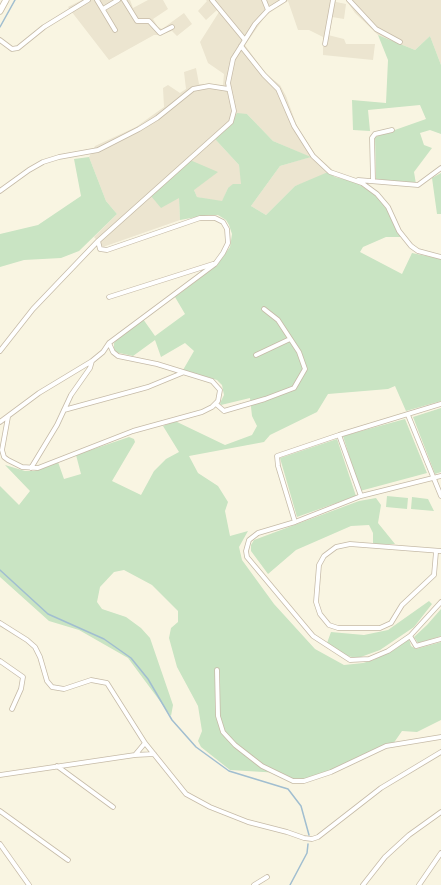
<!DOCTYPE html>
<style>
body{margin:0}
canvas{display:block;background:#f9f5e2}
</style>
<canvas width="441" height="885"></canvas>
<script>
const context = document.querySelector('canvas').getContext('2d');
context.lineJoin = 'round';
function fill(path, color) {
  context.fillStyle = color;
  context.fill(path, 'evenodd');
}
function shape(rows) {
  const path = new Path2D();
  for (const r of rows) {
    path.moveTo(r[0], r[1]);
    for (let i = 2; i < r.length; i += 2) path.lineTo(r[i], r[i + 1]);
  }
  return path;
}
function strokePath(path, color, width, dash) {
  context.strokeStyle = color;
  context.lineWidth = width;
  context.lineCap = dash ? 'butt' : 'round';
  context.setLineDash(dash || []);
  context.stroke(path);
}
fill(shape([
 [82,0,130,0,133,8,148,0,163,0,168,9,153,19,158,27,162,29,184,13,192,24,177,36,172,31,159,35,154,35,109,60,68,7],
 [206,0,335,0,336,2,346,4,344,19,332,17,328,35,344,39,346,44,375,44,373,60,323,55,323,37,309,30,298,30,288,1,266,15,245,45,265,73,280,85,286,96,297,126,315,154,335,172,295,186,266,215,251,206,280,166,310,157,273,141,247,114,234,121,215,139,239,165,242,184,228,188,222,202,197,197,194,190,179,197,180,220,103,247,94,237,117,214,106,201,89,157,95,146,136,127,164,107,163,88,168,85,180,93,186,89,184,72,196,68,199,84,223,85,224,74,208,63,200,42,219,12,217,10,206,20,198,11,207,1],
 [346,0,441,0,441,65,430,36,415,50,378,35,355,13]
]), '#ece5d0');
fill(shape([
 [378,35,415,50,430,36,441,65,441,134,430,130,420,133,424,145,432,148,414,172,416,184,376,179,375,137,426,119,420,105,368,110,370,131,353,130,352,100,386,103,388,60],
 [237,113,247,114,273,141,311,157,280,166,251,206,266,215,295,186,328,172,335,177,356,182,378,197,386,208,401,237,386,237,363,247,360,252,402,274,412,253,441,259,441,401,406,411,395,386,388,389,328,394,317,412,270,435,264,442,189,456,198,473,218,486,228,502,225,511,230,536,248,531,239,547,242,560,274,604,315,649,344,665,363,663,373,660,394,650,409,639,411,646,416,649,441,642,441,720,417,732,402,731,393,744,326,775,295,781,280,773,230,770,201,747,198,741,202,731,198,706,177,667,169,638,171,628,178,622,178,611,152,585,124,570,114,572,100,587,97,602,102,609,126,617,141,628,150,638,173,705,171,716,128,658,79,630,49,621,0,577,0,486,19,505,30,491,5,465,25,471,34,471,58,462,64,479,81,474,76,455,129,437,134,439,135,442,112,481,141,495,154,471,166,459,179,452,163,426,175,421,225,445,252,435,257,426,252,416,250,398,221,405,220,403,224,395,222,385,217,380,183,370,194,351,185,343,161,357,155,340,133,356,115,352,114,348,114,343,120,336,143,319,155,336,185,314,175,297,217,265,230,247,232,234,229,225,226,220,218,215,208,215,180,220,179,198,161,208,151,196,190,160,218,172,194,190,197,197,222,201,228,188,233,184,241,184,239,165,215,139,230,126],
 [89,157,106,201,117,214,79,251,61,258,24,260,0,267,0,234,38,225,81,196,74,159],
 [441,173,441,214,437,214,432,178],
 [441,408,441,472,435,474,413,417],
 [405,419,427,473,360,491,343,436],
 [337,439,356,496,297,517,280,458],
 [387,496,408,498,407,509,386,507],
 [412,497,428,499,434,511,411,509],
 [376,498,381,505,378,523,395,544,373,544,373,533,369,525,351,526,296,550,268,574,251,551,251,545,254,540,359,501],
 [429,601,432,604,414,627,380,650,358,658,346,656,327,643,331,632,364,635,388,630],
 [441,609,441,636,418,643,414,637,427,625]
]), '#c9e4c3');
strokePath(shape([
 [0,27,15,0],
 [0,570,48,614,104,639,131,658,148,679,172,720,196,747,229,771,288,789,301,806,309,835],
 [290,885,307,853,308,844]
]), '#a1bed0', 1.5);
const minor = shape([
 [97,0,115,30],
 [124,0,137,21,149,21,160,33,172,27],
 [212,0,245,40],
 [264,0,268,10],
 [349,0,376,29,400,42],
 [103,9,118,0],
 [0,40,12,49,18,48,44,27,88,0],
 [325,44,333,0],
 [241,46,264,75,278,89,294,126,313,156,330,172,362,183,377,194,388,207,399,231,411,246,418,251,441,257],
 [358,180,418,185,441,168],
 [373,180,372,138,375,134,392,130],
 [0,191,29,170,43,162,59,157,98,150,139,129,157,118,193,89,209,86,228,89],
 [109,297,213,264],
 [0,351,33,309,98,241],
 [256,355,290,339],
 [216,404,224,411,265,399,294,388,305,369,299,352,278,320,264,309],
 [64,410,148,387,182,373],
 [408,415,441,496],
 [8,417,2,450,4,457,8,460,22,467,38,468,133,431,202,412,212,407,218,401,220,390,212,381,157,364,118,356,113,352,109,343,215,264,223,253,228,243,227,229,223,222,215,218,200,218,107,250,100,249,98,241,231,122,234,111,228,83,233,59,255,24,268,10,284,0],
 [0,422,39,393,92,361,103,352,109,343],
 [339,435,361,496],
 [31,468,57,425,71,395,90,368,92,361],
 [441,476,361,496,295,522,258,533,249,540,246,551,247,557,313,636,350,660,369,659,388,651,410,636,441,602],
 [295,522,278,466,277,456,339,435,441,404],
 [436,552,434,575,402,605,391,623,380,628,338,628,329,625,320,614,316,602,319,565,324,556,336,547,350,544,441,551],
 [0,623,27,640,35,647,40,657,47,681,52,687,64,689,91,680,107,683,145,743,186,794,210,807,248,822,287,832,304,838,312,839,318,837,381,788,441,752],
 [410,636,416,646,441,639],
 [0,661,23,677,21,689,12,709],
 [217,670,218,716,223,732,235,745,262,766,293,781,304,781,331,772,386,746,441,737],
 [135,755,154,754],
 [57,766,113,807],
 [0,775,135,755,145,743],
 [0,811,68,860],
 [0,844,29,885],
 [254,885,267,877],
 [363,885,385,857,409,835,441,812],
 [419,885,441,853]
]);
const secondary = shape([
 [0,11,6,0]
]);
strokePath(minor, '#c6bba8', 5.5);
strokePath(secondary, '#c8bda6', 7);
strokePath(minor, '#fff', 4);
strokePath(secondary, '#fff', 5.5);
</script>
